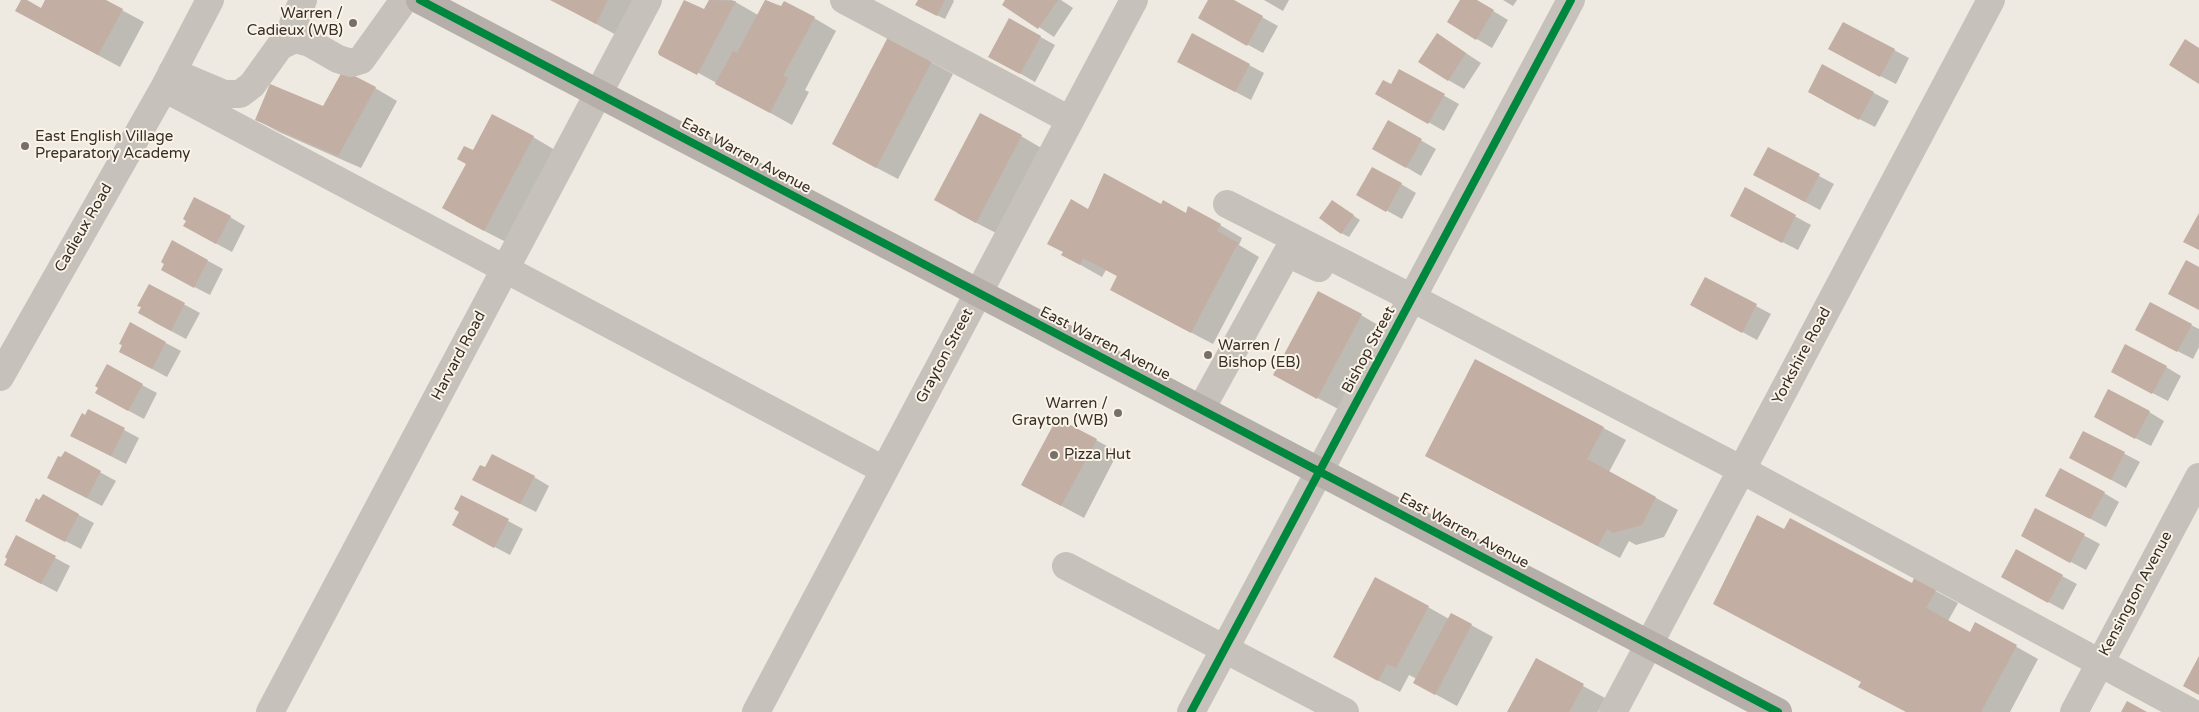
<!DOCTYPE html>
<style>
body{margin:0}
canvas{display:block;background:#eee9e1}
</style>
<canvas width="2199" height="712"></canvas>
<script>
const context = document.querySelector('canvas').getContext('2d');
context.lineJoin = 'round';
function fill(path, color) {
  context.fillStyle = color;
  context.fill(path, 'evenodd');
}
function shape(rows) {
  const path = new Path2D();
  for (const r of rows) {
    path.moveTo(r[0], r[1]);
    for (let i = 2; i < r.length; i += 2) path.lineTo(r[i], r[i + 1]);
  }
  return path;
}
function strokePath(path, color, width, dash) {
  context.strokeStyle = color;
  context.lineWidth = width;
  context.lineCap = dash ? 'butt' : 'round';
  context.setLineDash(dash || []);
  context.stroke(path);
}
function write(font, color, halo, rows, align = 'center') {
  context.font = font + ' "Varela Round",sans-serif';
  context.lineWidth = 4;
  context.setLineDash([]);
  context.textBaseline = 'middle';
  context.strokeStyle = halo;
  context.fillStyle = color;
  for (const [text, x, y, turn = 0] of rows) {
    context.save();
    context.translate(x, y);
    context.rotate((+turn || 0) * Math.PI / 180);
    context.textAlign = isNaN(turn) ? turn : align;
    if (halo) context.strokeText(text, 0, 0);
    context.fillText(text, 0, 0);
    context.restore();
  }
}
fill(shape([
 [22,0,42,9,47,0,103,0,144,22,120,67,16,11],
 [553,0,637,0,618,36],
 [710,0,732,0,758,15,766,0,782,8,814,18,836,31,805,90,809,92,792,125,659,51,705,11],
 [919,0,953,0,954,1,945,19,924,9],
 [1007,0,1061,0,1073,8,1054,37,1004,4],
 [1209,0,1231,0,1278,26,1263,53,1199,18],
 [1264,0,1289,0,1283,11],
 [1462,0,1475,0,1508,20,1492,48,1448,22],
 [1503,0,1517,0,1513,6],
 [1010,20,1055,45,1035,82,990,56],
 [1452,44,1481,63,1464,89,1448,80],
 [1894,50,1909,58,1896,84,1845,58],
 [931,62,953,74,898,179,856,157],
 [1249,65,1264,73,1251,100,1194,70],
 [1823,66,1889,101,1875,127,1824,101],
 [1400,71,1459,104,1444,131,1377,93,1391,86],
 [375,88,397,101,361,168,279,132,257,120,323,107],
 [1389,122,1436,149,1421,176,1374,148],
 [1021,136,1043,149,998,234,957,213],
 [533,137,555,150,506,242,465,221,474,152],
 [1819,176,1834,184,1820,210,1770,183],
 [1401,184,1416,193,1402,219,1373,203],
 [1745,189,1811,225,1798,250,1747,224],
 [1161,205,1220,225,1242,238,1239,245,1259,257,1213,344,1133,302,1119,277,1106,270,1102,277,1063,255,1088,211],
 [1339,206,1360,220,1349,237,1341,233],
 [230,217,245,226,232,252,200,235,188,220],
 [173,242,223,269,210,295,177,278,165,264],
 [150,286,200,313,186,339,154,322,142,307],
 [1756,306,1771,314,1757,340,1707,313],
 [1361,315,1383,328,1340,410,1297,387],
 [2191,325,2199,329,2199,347,2193,359,2152,338],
 [166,343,181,351,167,377,135,360],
 [1476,360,1626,440,1609,472,1678,510,1664,537,1636,545,1629,541,1620,558,1426,456],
 [2166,367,2181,376,2168,401,2127,380],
 [142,385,157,393,144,419,112,402,100,387],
 [89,411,139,438,126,464,87,444,86,417],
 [2149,412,2164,421,2151,446,2110,425],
 [2084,432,2140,462,2126,488,2086,466],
 [1096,440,1118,452,1084,518,1045,497],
 [65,453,116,481,102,506,63,486],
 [534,477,549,486,536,512,489,488],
 [2104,493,2119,502,2106,527,2062,504],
 [43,496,94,523,81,549,42,529,40,502],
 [462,496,523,529,510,555,468,533,460,512],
 [2036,510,2100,544,2086,570,2037,544],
 [1785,531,1913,584,1915,580,1958,603,1948,621,1971,634,1976,624,2038,659,2010,712,1906,712,1862,682],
 [17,537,70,566,57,592,21,573],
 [2062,576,2077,584,2063,610,2017,585],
 [1428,607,1449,619,1471,625,1493,637,1457,706,1415,683,1417,679,1409,675,1400,692,1356,669],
 [1583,686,1605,698,1598,712,1509,712]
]), '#0003');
fill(shape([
 [21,0,27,0,41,8,45,0,106,0,123,9,98,55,15,11],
 [550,0,608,0,596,24],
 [684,0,704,9,709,0,736,1,697,75,659,55,658,52],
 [765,0,781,6,784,1,815,17,783,76,788,78,770,113,715,84,733,51,737,53],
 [918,0,945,0,937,16,915,5],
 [1005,0,1058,0,1038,29,1002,5],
 [1208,0,1234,0,1263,16,1247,46,1198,18],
 [1460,0,1477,0,1494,10,1476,40,1447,22],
 [1009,18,1041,36,1020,74,988,57],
 [1843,22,1895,49,1880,77,1828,49],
 [1192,33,1250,64,1235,92,1177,62],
 [1437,33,1466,53,1448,81,1418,62],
 [888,37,932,61,876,168,832,144],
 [2185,39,2199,48,2199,84,2169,65],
 [1822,64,1874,92,1859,120,1808,92],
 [1399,69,1445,94,1428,124,1375,94,1383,80,1391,84],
 [343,70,376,87,338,156,255,120,270,84,323,106],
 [980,113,1022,135,976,223,934,200],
 [492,114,534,136,484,231,442,208,466,164,457,159,464,146,473,150],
 [1388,120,1422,139,1406,168,1372,149],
 [1768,147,1820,174,1805,202,1753,175],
 [1372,167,1402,183,1386,212,1356,195],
 [1104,173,1161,204,1163,200,1186,213,1188,206,1221,224,1217,231,1238,243,1191,333,1110,290,1117,276,1083,258,1080,265,1061,255,1063,252,1047,244,1071,199,1088,209],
 [1745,187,1796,215,1782,243,1730,216],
 [194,197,231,216,216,244,183,226,186,221,183,219],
 [1332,200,1354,215,1341,234,1319,218],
 [2199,213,2199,250,2183,242],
 [172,240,208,260,194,288,161,270,164,264,161,262],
 [2186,260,2199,267,2199,310,2168,294],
 [1705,277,1757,304,1742,333,1690,305],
 [149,284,185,303,171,331,138,313,141,307,137,306],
 [1318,291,1362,314,1317,399,1273,375],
 [2150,302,2192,324,2177,352,2135,330],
 [130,322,166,342,152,369,119,352,122,345,119,344],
 [2125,344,2167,366,2152,394,2111,372],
 [1475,359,1604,427,1587,459,1656,497,1642,525,1613,533,1607,529,1598,546,1425,456],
 [107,364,143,384,128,411,95,393,98,388,95,386],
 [2108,389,2150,411,2135,439,2094,417],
 [88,409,125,428,111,456,70,436,82,413,85,415],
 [1057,418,1097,439,1061,506,1021,485],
 [2083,431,2125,452,2111,480,2069,458],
 [65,451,101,471,87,498,47,478,58,456,61,457],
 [492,454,535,476,520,504,472,480,480,465,485,467],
 [2060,468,2105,492,2090,519,2045,496],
 [43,494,79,514,65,542,25,521,36,498,39,500],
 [461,495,509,519,494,548,452,525,459,512,454,509],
 [2035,508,2085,534,2070,563,2021,536],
 [1757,515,1784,529,1790,518,1912,583,1914,578,1936,590,1926,608,1970,632,1975,622,2017,645,1981,712,1906,712,1858,687,1861,682,1713,604],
 [16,535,56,556,41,584,4,565,7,559,5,557],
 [2016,549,2063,575,2048,603,2001,577],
 [1375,577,1429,606,1396,668,1387,664,1378,681,1333,657],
 [1451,613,1472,624,1435,695,1413,683],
 [2199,656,2199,695,2183,686],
 [1536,658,1584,684,1569,712,1507,712],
 [2127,701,2147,712,2121,712]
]), '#c2aea2');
strokePath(shape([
 [844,0,1070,120],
 [295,39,293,24,303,0],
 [172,72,224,94,240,94,252,85,280,46,295,39,310,43,338,59,351,63,361,60,404,0],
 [164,88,884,470],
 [1227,204,1412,298,1742,470,2191,712],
 [0,377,164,88,210,0],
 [1201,409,1287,253,1319,268],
 [1066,566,1345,712],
 [270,712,648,0],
 [756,712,1134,0],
 [1191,712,1571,0],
 [1613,712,1991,0],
 [2074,712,2199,477]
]), '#c6c1ba', 28);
strokePath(shape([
 [420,0,1778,712]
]), '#b6afa9', 28);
strokePath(shape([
 [420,0,1778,712],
 [1191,712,1571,0]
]), '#00873e', 8);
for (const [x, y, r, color] of [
 [353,23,5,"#786f69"],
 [25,146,5,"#786f69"],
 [1208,355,5,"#786f69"],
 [1118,413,5,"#786f69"],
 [1054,455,5,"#786f69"]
]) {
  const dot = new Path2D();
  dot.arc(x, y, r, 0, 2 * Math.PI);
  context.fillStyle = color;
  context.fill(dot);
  strokePath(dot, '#faf4e8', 2);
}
write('15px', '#382e28', '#faf4e8', [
 ["Warren /",343,14,"right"],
 ["Cadieux (WB)",343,31,"right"],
 ["East English Village",35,137],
 ["Preparatory Academy",35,154],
 ["Warren /",1218,346],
 ["Bishop (EB)",1218,363],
 ["Warren /",1108,404,"right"],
 ["Grayton (WB)",1108,421,"right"],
 ["Pizza Hut",1064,455]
], 'left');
write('15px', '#382e28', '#faf4e8', [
 ["East Warren Avenue",746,156,28],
 ["Cadieux Road",84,228,-60],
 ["East Warren Avenue",1105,344,27],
 ["Bishop Street",1369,350,-62],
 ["Harvard Road",459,356,-62],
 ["Grayton Street",945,356,-62],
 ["Yorkshire Road",1802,356,-62],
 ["East Warren Avenue",1464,531,28],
 ["Kensington Avenue",2136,594,-62]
]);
</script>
